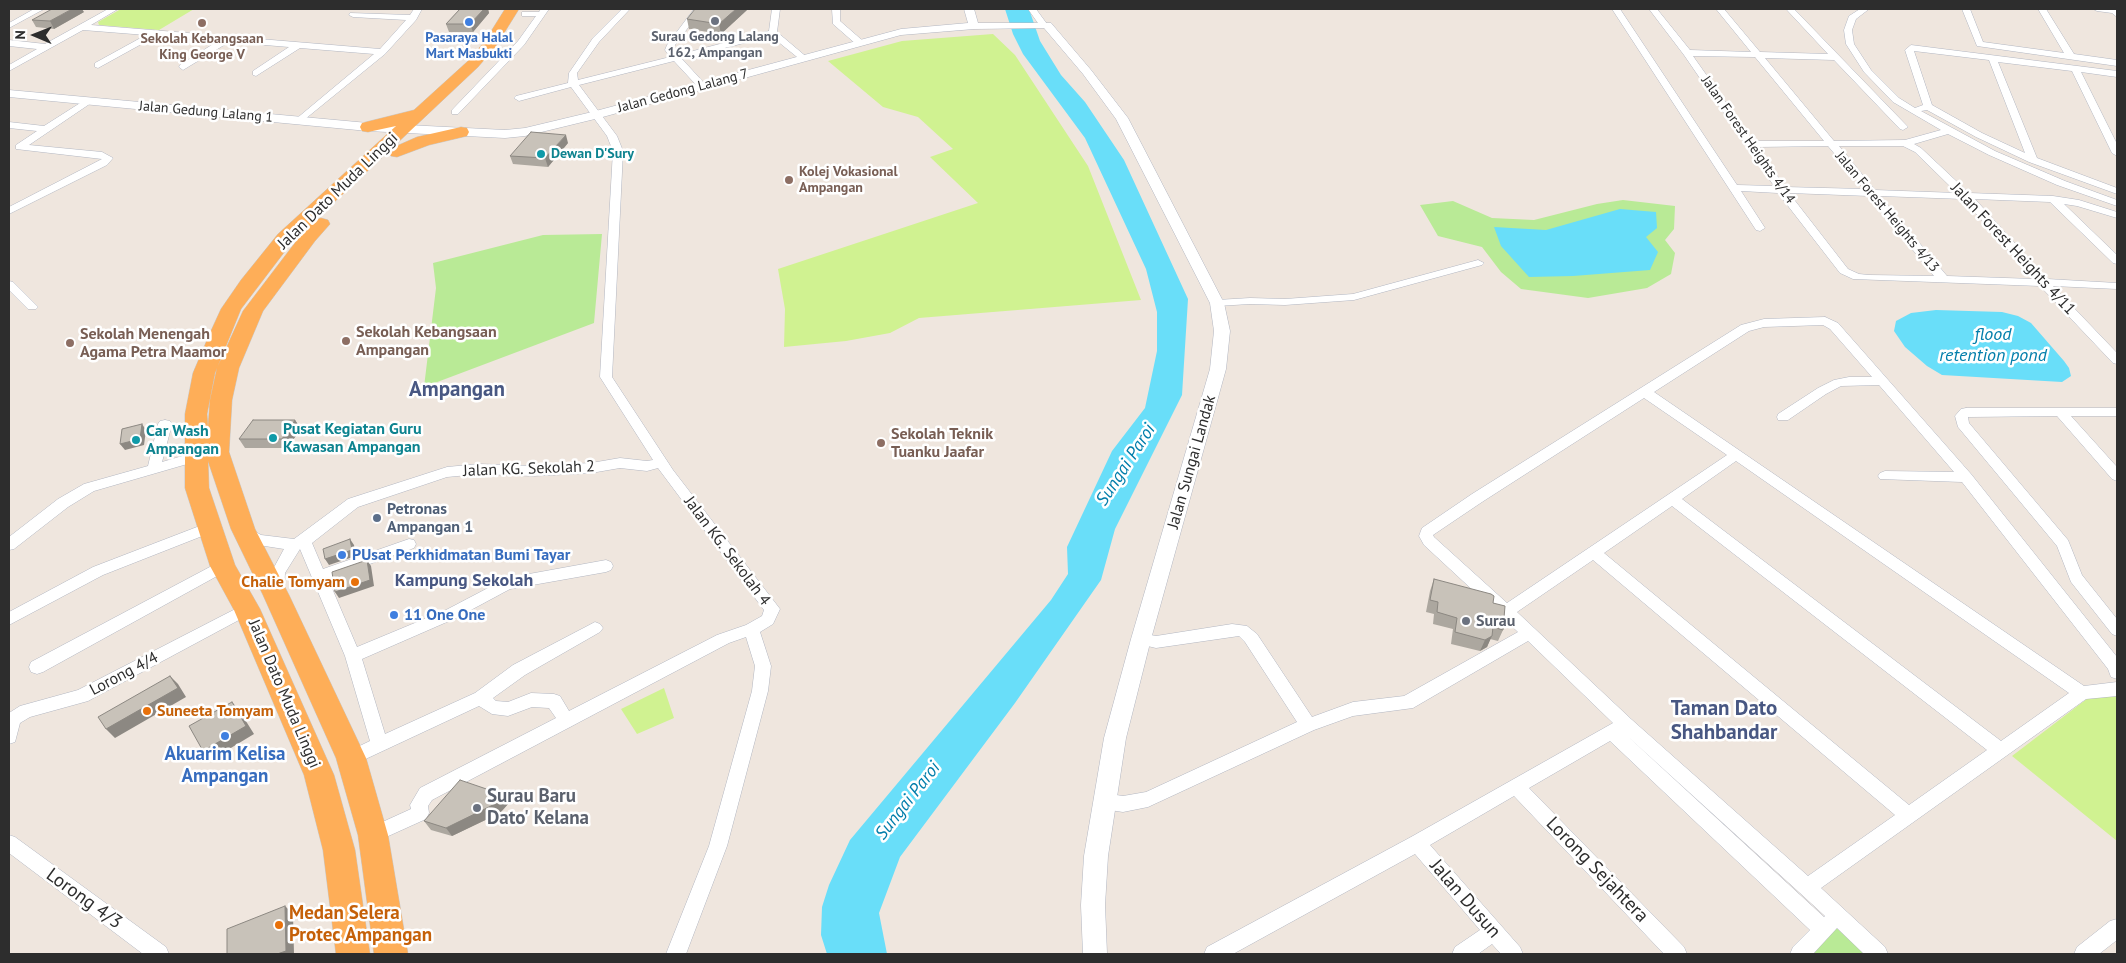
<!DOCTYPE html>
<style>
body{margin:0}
#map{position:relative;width:2126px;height:963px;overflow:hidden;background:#efe6de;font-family:"PT Sans",sans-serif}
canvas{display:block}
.frame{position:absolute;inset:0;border:10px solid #2d2d2d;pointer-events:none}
.north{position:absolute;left:10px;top:10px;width:50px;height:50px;-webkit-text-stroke:4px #fff;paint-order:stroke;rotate:271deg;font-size:14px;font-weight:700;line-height:20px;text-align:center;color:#2d2d2d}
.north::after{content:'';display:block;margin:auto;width:18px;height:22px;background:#2d2d2d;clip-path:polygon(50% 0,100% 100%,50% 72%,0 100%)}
</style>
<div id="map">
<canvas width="2126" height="963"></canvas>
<div class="frame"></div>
<div class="north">N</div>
</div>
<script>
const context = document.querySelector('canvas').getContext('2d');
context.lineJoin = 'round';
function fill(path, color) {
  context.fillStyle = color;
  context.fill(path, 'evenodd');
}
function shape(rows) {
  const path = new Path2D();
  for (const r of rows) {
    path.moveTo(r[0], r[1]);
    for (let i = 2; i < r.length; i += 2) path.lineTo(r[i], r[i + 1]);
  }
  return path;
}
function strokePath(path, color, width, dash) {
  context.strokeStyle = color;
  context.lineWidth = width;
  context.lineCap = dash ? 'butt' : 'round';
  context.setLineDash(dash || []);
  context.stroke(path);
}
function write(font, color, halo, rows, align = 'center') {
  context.font = font + ' "PT Sans",sans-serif';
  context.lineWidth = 5;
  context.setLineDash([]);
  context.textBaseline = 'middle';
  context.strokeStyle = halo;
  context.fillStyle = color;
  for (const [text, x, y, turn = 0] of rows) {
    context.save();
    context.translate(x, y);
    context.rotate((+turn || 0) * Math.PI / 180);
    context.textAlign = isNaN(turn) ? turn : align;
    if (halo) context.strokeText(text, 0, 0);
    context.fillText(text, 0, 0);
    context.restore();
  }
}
fill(shape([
 [1623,200,1675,206,1674,229,1665,240,1675,253,1671,274,1647,288,1588,298,1521,289,1501,272,1482,247,1438,236,1420,205,1453,201,1492,218,1534,220,1597,204],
 [602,234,594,323,424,387,436,288,433,263,543,235],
 [1837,920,1872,954,1802,954]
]), '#b9ea96');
fill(shape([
 [121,9,194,9,159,30,99,25,98,22],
 [993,34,1015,55,1088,166,1141,300,919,318,890,333,846,341,784,347,785,309,778,269,978,203,930,157,953,149,918,117,883,107,828,61,902,41],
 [664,688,674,718,637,734,621,709],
 [2117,696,2117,841,2012,756,2088,698]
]), '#d0f291');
fill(shape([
 [1005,9,1029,9,1040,41,1061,75,1085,102,1124,160,1188,299,1182,395,1115,529,1101,580,1015,703,900,857,879,913,887,954,827,954,821,935,822,907,829,885,850,840,1051,600,1068,574,1067,547,1112,451,1145,408,1157,351,1157,312,1146,269,1085,138,1023,54,1013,34],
 [1620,209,1656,212,1657,228,1646,237,1658,252,1650,270,1573,276,1529,277,1501,246,1494,227,1546,230],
 [1936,310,2002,312,2018,316,2031,323,2064,361,2069,368,2071,376,2062,382,1942,375,1927,366,1905,347,1894,331,1896,321,1911,313]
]), '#69def9');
const minor = shape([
 [34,9,44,9,9,28,9,23,34,9],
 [108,9,118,9,91,25,380,49,406,20,353,17,349,15,350,13,410,15,414,9,422,9,416,20,385,54,299,124,296,123,296,119,374,54,300,48,256,76,253,75,253,71,289,47,229,42,183,70,179,67,180,65,218,41,156,36,98,68,95,67,95,63,146,35,83,30,9,71,9,65,37,49,9,46,9,40,45,44,108,9],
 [541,9,549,9,524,45,458,114,452,114,452,110,518,41,536,16,522,16,522,12,539,12,541,9],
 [622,9,630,9,599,42,577,73,578,80,670,57,665,50,667,45,694,9,702,9,675,45,673,50,678,55,769,31,772,9,780,9,777,32,809,59,802,61,771,36,682,59,705,84,705,88,699,88,674,61,579,85,617,136,623,151,612,377,673,470,780,609,773,624,760,632,771,666,768,691,727,846,686,954,666,954,709,846,752,691,755,666,746,637,729,643,432,800,428,806,429,813,426,819,373,843,367,841,364,835,367,829,411,809,410,805,420,788,556,718,549,708,532,707,508,716,492,714,479,706,357,763,351,765,345,763,342,758,345,753,370,741,345,656,300,549,285,573,284,591,281,595,276,597,271,595,268,591,271,573,284,549,252,544,239,531,241,527,246,526,261,535,294,539,348,499,447,467,479,464,533,466,591,463,620,458,647,461,653,460,600,377,613,151,607,136,571,87,519,101,514,98,516,96,568,83,569,73,593,38,622,9],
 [620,468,647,471,658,468,764,610,762,616,746,625,717,635,569,711,560,696,554,694,531,693,508,702,496,701,493,698,525,675,600,632,603,628,600,624,595,622,513,665,475,693,385,734,362,659,456,618,510,589,606,572,611,570,613,566,611,562,606,560,507,578,446,610,357,647,328,579,414,548,416,544,414,540,409,539,323,569,312,543,358,507,447,477,479,474,533,476,591,473,620,468],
 [832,9,840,9,840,21,863,41,863,45,857,45,833,24,832,9],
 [1028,9,1036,9,1047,24,1046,26,1040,26,1028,9],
 [1612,9,1620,9,1737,185,1774,186,1684,55,1649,9,1657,9,1690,50,1751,52,1716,9,1724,9,1760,52,1828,54,1786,9,1794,9,1908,127,1903,130,1900,129,1834,60,1765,58,1834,141,1905,140,1941,130,1893,102,1864,72,1846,44,1844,30,1849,16,1860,9,1869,9,1856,19,1852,30,1854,44,1871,70,1899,98,1915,108,1923,105,1905,50,1911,45,2117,71,2117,77,2081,72,2117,144,2117,156,2112,153,2072,71,1998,62,2037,158,2117,188,2117,194,2029,162,1976,137,1927,110,1921,111,1995,151,2065,181,2117,200,2117,206,2057,185,1989,155,1948,134,1914,144,1921,148,1969,193,2053,196,2079,200,2117,212,2117,218,2077,206,2064,204,2117,255,2117,264,2113,263,2050,202,1975,199,2047,279,2117,283,2117,289,2053,286,2117,353,2117,364,2113,363,2040,286,1853,279,1840,273,1778,193,1741,191,1765,228,1760,231,1756,230,1612,9],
 [1914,51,1989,60,2025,153,1982,133,1932,105,1914,51],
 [1693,56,1755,57,1824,141,1753,141,1693,56],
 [1828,146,1864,189,1785,187,1757,147,1828,146],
 [1839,146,1903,146,1915,152,1957,193,1875,190,1839,146],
 [1789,193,1869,196,1934,276,1869,275,1859,274,1848,269,1789,193],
 [1880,196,1963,199,2034,279,1947,276,1880,196],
 [1962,9,1970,9,1983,42,2064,53,2038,9,2046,9,2074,54,2117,60,2117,66,1977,46,1962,9],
 [2093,9,2117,9,2117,17,2112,13,2097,11,2093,9],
 [88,98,93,101,91,103,29,145,102,152,113,158,107,165,9,214,9,207,102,159,16,149,16,145,37,131,9,128,9,122,44,126,88,98],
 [1478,260,1484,263,1482,265,1354,300,1285,305,1250,304,1217,306,1211,303,1217,300,1250,298,1285,299,1353,294,1478,260],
 [9,281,13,282,38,307,36,309,28,309,9,290,9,281],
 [1825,317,1838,323,1971,474,2117,657,2117,679,2111,677,2108,669,1962,482,1880,479,1878,476,1880,473,1885,471,1954,472,1879,385,1841,386,1826,394,1788,420,1778,420,1777,417,1778,414,1818,388,1834,380,1849,377,1872,377,1830,329,1823,325,1764,327,1749,331,1654,392,2084,686,2117,682,2117,696,2086,699,1821,888,1885,947,1888,954,1864,954,1837,928,1813,954,1790,954,1793,947,1810,930,1610,741,1529,788,1684,947,1687,954,1664,954,1514,796,1430,845,1520,947,1523,954,1501,954,1492,944,1478,954,1452,954,1455,947,1480,930,1415,854,1233,954,1204,954,1207,947,1411,837,1613,723,1528,641,1413,708,1353,716,1314,730,1148,807,1123,812,1103,809,1097,807,1094,801,1097,795,1103,793,1123,796,1146,792,1297,722,1245,642,1239,636,1156,648,1135,643,1133,639,1135,635,1141,633,1156,636,1232,624,1247,626,1257,634,1312,717,1353,702,1404,696,1518,632,1424,545,1419,536,1422,528,1472,494,1741,325,1764,319,1825,317],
 [1644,398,1727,455,1507,603,1434,537,1433,535,1482,502,1644,398],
 [1736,461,2069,693,2001,741,1682,499,1736,461],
 [1672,506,1987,750,1909,805,1604,553,1672,506],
 [1593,560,1895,815,1808,876,1631,719,1517,612,1593,560],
 [1624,733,1800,893,1825,916,1824,917,1624,733],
 [1966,408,2117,408,2117,416,2071,416,2117,467,2117,481,2112,479,2057,416,1968,417,1969,423,2068,540,2082,575,2117,619,2117,636,2112,634,2071,582,2057,546,1958,427,1955,416,1961,409,1966,408],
 [165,420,170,421,172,424,162,462,196,452,201,454,203,457,201,460,94,491,68,507,14,549,9,550,9,537,58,499,84,484,148,466,158,424,160,421,165,420],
 [210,522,215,523,217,527,215,531,103,575,9,625,9,612,93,567,210,522],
 [223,560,228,562,230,566,228,570,43,672,37,674,31,672,29,667,31,662,223,560],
 [247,603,252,605,255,609,252,613,88,701,30,717,20,723,15,742,9,744,9,713,20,706,78,690,247,603],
 [9,835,15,837,166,947,169,954,143,954,9,853,9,835],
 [2117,919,2117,940,2099,954,2074,954,2077,947,2110,921,2117,919]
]);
const tertiary = shape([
 [964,9,974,9,978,23,1051,23,1091,70,1128,118,1224,303,1230,331,1226,369,1151,639,1126,738,1108,856,1105,905,1107,954,1083,954,1081,905,1084,856,1104,738,1131,639,1210,369,1214,331,1210,303,1116,119,1083,74,1044,28,974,29,901,35,599,118,525,136,505,138,368,131,9,97,9,90,368,123,505,130,525,128,592,112,901,29,968,23,964,9]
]);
const trunk = shape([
 [505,9,519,9,496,46,478,67,392,148,417,137,461,127,467,128,469,132,467,136,429,145,397,157,391,156,388,152,390,150,315,220,321,218,328,220,330,224,315,241,263,311,239,368,232,400,229,452,255,529,289,595,366,758,388,835,408,954,374,954,358,835,336,758,263,595,231,529,208,461,209,488,235,565,260,609,334,775,355,850,370,954,336,954,323,850,304,775,234,610,210,566,185,488,185,414,193,373,210,333,221,309,241,280,278,234,396,126,368,132,362,131,360,127,362,123,414,110,468,61,485,41,505,9],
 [304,231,243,311,217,368,210,400,208,428,207,414,215,373,241,309,292,242,304,231]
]);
strokePath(minor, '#b2b6c1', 1);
strokePath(tertiary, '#b2b6c1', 1);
strokePath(trunk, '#c8c8c8', 1);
fill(minor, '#fff');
fill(tertiary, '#fff');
fill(trunk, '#feae58');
fill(shape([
 [460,9,488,9,489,13,473,32,449,32,446,24],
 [747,10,721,34,689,29,687,19],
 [84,12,54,29,36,27,32,20],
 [568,143,548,167,513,164,510,156],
 [295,420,301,429,287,448,245,448,239,439],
 [1434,579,1493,603,1503,630,1498,641,1490,639,1487,647,1480,651,1451,644,1453,629,1433,624,1434,614,1426,612,1430,591],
 [509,803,500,813,452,836,431,830,424,821]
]), '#aca79f');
fill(shape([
 [72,9,82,9,84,12,54,29,50,21],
 [484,9,488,9,489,13,473,32,470,24],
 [736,9,746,9,747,10,721,34,719,24],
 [566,135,568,143,548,167,545,158],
 [295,420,301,429,287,448,282,439],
 [142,424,146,430,144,445,125,450,120,444],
 [350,539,354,545,356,556,329,565,325,559],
 [367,560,371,566,374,586,339,598,335,592],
 [1492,636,1487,647,1480,651,1485,640],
 [170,676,178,684,186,697,115,738,106,729],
 [232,702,239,710,254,734,211,760,203,751],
 [504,795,509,803,500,813,452,836,446,828],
 [285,906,293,914,294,954,277,954]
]), '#8c8882');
const building = shape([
 [52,9,72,9,50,21,32,20,52,9],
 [460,9,484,9,470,24,446,24,460,9],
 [695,9,736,9,719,24,687,19,695,9],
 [531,132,566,135,545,158,510,156,531,132],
 [253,420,295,420,282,439,239,439,253,420],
 [142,424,140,439,120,444,122,429,142,424],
 [350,539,352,550,325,559,323,549,350,539],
 [367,560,370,580,335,592,332,572,367,560],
 [1434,579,1491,594,1494,596,1493,603,1505,606,1503,630,1493,627,1492,636,1485,640,1455,632,1457,618,1437,612,1438,602,1430,600,1434,579],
 [170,676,178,688,106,729,98,717,170,676],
 [232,702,246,726,203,751,189,726,232,702],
 [460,780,504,795,495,804,446,828,424,821,460,780],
 [285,906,286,951,277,954,227,954,227,929,285,906]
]);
fill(building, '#c8c2b9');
strokePath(building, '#8c8882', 1);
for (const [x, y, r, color] of [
 [715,21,5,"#6b7280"],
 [469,22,5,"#3f7fe0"],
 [202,23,5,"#8d6e63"],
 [541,154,5,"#0f9aa8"],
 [789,180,5,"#8d6e63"],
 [346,341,5,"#8d6e63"],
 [70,343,5,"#8d6e63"],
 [273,438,5,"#0f9aa8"],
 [136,440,5,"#0f9aa8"],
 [881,443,5,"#8d6e63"],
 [377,518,5,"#5c6f8a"],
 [342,555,5,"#3f7fe0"],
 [355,582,5,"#e8710a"],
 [394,615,5,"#3f7fe0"],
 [1466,621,5,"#6b7280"],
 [147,711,5,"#e8710a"],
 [225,736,5,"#3f7fe0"],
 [477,808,5,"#6b7280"],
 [279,925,5,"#e8710a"]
]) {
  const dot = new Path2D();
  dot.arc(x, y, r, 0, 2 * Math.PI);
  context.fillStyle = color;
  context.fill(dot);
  strokePath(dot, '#fff', 2);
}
write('bold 14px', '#5b616d', '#fff', [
 ["Surau Gedong Lalang",715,37],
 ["162, Ampangan",715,53]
]);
write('bold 14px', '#366cbe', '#fff', [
 ["Pasaraya Halal",469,38],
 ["Mart Masbukti",469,54]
]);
write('bold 14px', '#785e54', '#fff', [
 ["Sekolah Kebangsaan",202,39],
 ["King George V",202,55],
 ["Kolej Vokasional",799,172,"left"],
 ["Ampangan",799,188,"left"]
]);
write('14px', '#2d2d2d', '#fff', [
 ["Jalan Gedong Lalang 7",683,91,-15],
 ["Jalan Gedung Lalang 1",206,112,5],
 ["Jalan Forest Heights 4/14",1748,140,55],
 ["Jalan Forest Heights 4/13",1887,212,50]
]);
write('bold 14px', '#0d838f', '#fff', [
 ["Dewan D'Sury",551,154]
], 'left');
write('16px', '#2d2d2d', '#fff', [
 ["Jalan Dato Muda Linggi",338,191,-44],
 ["Jalan Forest Heights 4/11",2013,249,47],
 ["Jalan Sungai Landak",1192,462,-74],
 ["Jalan KG. Sekolah 2",529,469,-2],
 ["Jalan KG. Sekolah 4",727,551,53],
 ["Lorong 4/4",124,674,-28],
 ["Jalan Dato Muda Linggi",284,694,67]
]);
write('bold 16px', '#785e54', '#fff', [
 ["Sekolah Kebangsaan",356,332],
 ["Ampangan",356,350],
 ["Sekolah Menengah",80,334],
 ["Agama Petra Maamor",80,352],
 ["Sekolah Teknik",891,434],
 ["Tuanku Jaafar",891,452]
], 'left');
write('bold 16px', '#0d838f', '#fff', [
 ["Pusat Kegiatan Guru",283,429],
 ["Kawasan Ampangan",283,447],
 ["Car Wash",146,431],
 ["Ampangan",146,449]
], 'left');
write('bold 16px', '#4e5e75', '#fff', [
 ["Petronas",387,509],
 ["Ampangan 1",387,527]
], 'left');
write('bold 16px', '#366cbe', '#fff', [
 ["PUsat Perkhidmatan Bumi Tayar",352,555],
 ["11 One One",404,615]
], 'left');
write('bold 16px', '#c56008', '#fff', [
 ["Chalie Tomyam",345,582],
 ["Suneeta Tomyam",157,711,"left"]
], 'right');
write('bold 16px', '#5b616d', '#fff', [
 ["Surau",1476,621]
], 'left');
write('italic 18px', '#027eab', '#fff', [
 ["flood",1993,335],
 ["retention pond",1993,356],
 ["Sungai Paroi",1126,465,-57],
 ["Sungai Paroi",908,801,-52]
]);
write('bold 18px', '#485782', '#fff', [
 ["Kampung Sekolah",464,581]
]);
write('bold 19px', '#366cbe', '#fff', [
 ["Akuarim Kelisa",225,755],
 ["Ampangan",225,777]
]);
write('bold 19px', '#5b616d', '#fff', [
 ["Surau Baru",487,797],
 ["Dato' Kelana",487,819]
], 'left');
write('19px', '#2d2d2d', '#fff', [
 ["Lorong Sejahtera",1597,870,46],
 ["Lorong 4/3",84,899,36],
 ["Jalan Dusun",1465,899,49]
]);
write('bold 19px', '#c56008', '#fff', [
 ["Medan Selera",289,914],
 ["Protec Ampangan",289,936]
], 'left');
write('bold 21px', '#485782', '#fff', [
 ["Ampangan",457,390]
]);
write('bold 21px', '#485782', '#fff', [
 ["Taman Dato",1724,709],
 ["Shahbandar",1724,733]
]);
</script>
